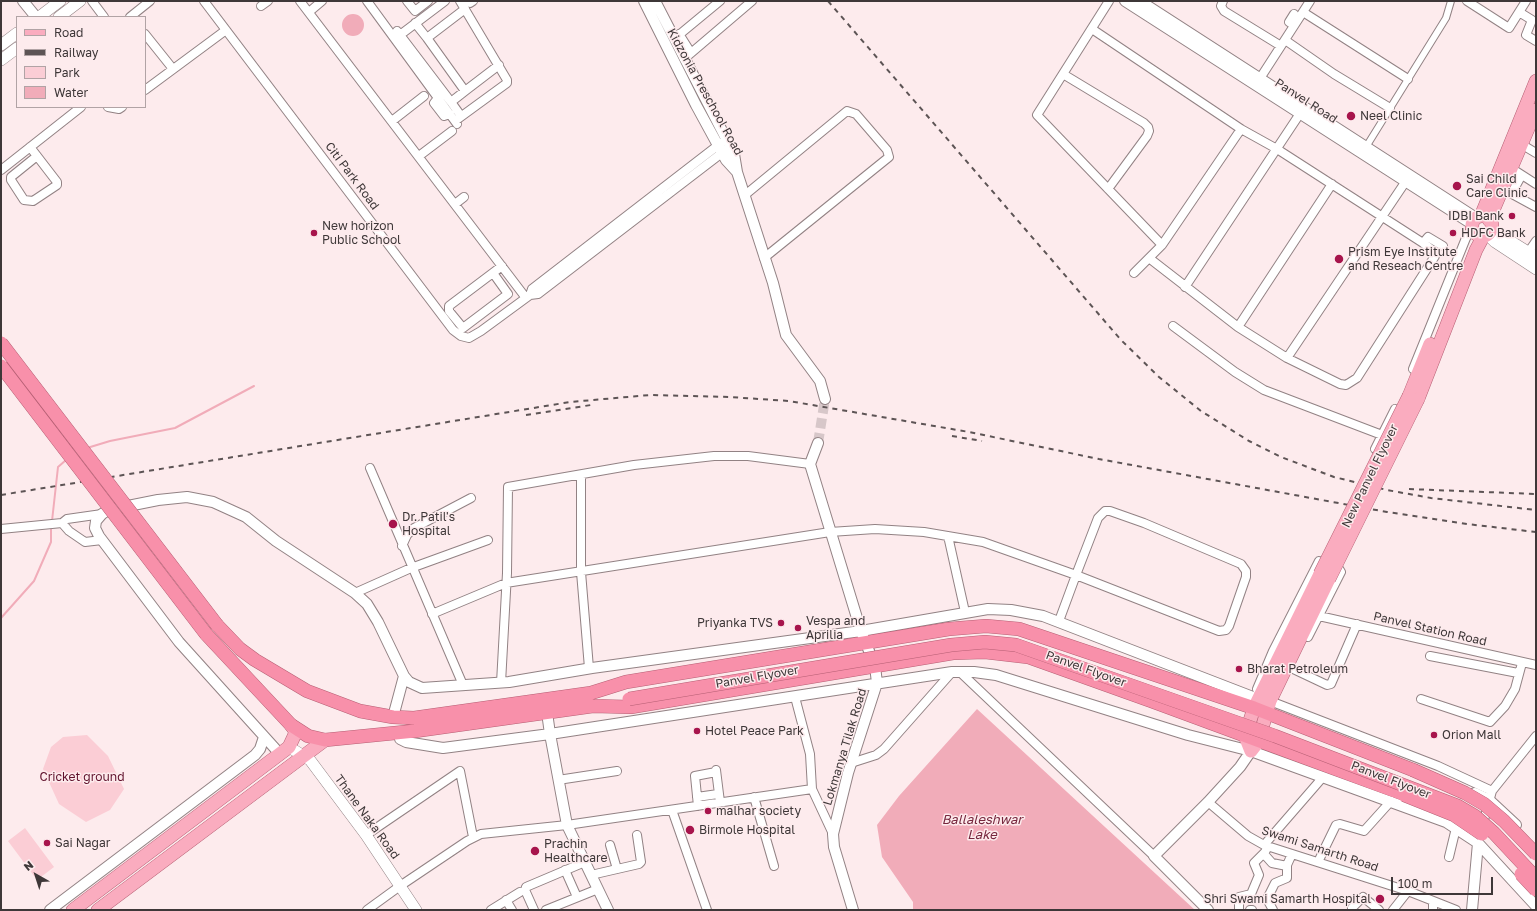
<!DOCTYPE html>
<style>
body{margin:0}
#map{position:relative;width:1537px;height:911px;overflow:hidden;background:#fdebed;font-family:"Golos Text",sans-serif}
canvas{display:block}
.frame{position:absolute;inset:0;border:2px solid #3e3738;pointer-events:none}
.legend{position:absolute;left:16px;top:16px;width:130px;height:92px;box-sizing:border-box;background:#fdebed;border:1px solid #b1a3a5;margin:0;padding:5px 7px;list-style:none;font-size:12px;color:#3e3738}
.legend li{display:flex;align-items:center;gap:8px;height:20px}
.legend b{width:20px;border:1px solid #b1a3a5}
.north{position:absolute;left:16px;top:855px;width:40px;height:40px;-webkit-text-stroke:3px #fdebed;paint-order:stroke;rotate:321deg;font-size:11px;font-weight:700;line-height:16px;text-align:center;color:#3e3738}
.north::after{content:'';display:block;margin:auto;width:14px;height:18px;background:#3e3738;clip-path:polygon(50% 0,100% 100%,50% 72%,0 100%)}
.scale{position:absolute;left:1391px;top:877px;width:102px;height:18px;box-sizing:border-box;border:2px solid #3e3738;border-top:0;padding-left:5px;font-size:12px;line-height:14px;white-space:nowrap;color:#3e3738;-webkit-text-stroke:3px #fdebed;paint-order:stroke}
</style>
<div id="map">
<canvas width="1537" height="911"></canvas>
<div class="frame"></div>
<ul class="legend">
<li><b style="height:5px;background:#faacbf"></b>Road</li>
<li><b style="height:5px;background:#5d5455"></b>Railway</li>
<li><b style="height:11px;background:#fbcdd5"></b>Park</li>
<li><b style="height:11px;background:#f1acb9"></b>Water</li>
</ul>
<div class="north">N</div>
<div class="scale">100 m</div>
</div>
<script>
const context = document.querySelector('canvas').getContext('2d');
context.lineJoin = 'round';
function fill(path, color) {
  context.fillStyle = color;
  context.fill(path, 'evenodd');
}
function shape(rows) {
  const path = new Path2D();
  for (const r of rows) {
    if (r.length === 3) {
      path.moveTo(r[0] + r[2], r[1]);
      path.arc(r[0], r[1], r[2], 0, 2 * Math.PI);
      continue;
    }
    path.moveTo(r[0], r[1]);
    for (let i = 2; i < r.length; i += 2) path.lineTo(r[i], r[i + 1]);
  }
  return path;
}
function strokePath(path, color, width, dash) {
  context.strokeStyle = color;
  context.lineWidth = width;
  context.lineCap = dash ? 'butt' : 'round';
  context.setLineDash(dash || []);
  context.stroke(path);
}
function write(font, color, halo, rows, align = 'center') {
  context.font = font + ' "Golos Text",sans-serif';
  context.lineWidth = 3;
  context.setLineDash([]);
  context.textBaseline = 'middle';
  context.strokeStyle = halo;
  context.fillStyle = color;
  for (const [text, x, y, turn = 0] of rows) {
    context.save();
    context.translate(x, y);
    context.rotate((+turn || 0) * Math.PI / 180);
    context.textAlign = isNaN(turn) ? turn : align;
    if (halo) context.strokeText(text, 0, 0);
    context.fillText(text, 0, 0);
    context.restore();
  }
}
fill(shape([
 [87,735,108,756,124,789,110,810,86,822,59,804,43,769,51,747,63,737],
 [25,828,54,867,37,880,8,841]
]), '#fbcdd5');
fill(shape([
 [353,25,11],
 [977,709,1195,910,913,910,913,902,882,857,877,825,899,796]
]), '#f1acb9');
strokePath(shape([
 [87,448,110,441,175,428,254,386],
 [52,521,58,467,66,460],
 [1,618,34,581,51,542,51,526]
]), '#f1acb9', 2);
strokePath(shape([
 [818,443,825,399]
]), '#d7c7c9', 10, [10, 5]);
const pedestrian = shape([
 [1366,147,1446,18,1451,1]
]);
const minor = shape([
 [92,1,104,17],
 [204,1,453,330,461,336,469,338,481,331,530,295,538,294,727,149],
 [300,1,526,298],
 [367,1,457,124],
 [407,1,415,11,428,1],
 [467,1,470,3,473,1],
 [1109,1,1037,115,1162,245],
 [1223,1,1221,6,1224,11,1281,46],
 [1467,1,1509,28,1526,1],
 [261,6,268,1],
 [465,9,427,38,465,91,499,65],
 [309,12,322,1],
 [1303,12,1408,79],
 [1519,12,1532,20,1526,35,1536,41],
 [130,17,150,1],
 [415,23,427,38],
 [1294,25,1289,22,1294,14],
 [1092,29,1241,129,1277,149,1423,243,1435,252,1435,256,1357,378,1346,385,1340,384,1287,358,1238,327,1149,258],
 [397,31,451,102],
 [145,34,173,69],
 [679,34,691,53],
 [400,35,445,1],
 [674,39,720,1],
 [1285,40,1334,74,1390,108],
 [684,59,752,1],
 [1063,74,1144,123,1148,127,1149,131,1147,136,1108,189],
 [1257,83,1310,1],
 [145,90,226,30],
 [438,98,434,103,444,116,450,114],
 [108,107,119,109,122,107],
 [461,116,451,102,465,91],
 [392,121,424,96],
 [455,121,507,83,507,80,460,1],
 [1521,144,1536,153],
 [30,147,37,156,57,182,57,185,33,201,24,200,11,180,11,177,37,156],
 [419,156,452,131],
 [1511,168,1536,184],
 [1,170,81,107],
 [1503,189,1536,207],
 [1514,189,1520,178,1514,173],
 [745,195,847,111,856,114,887,150,889,157,764,258],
 [455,204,464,197],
 [1423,243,1428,237,1443,246],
 [1525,257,1536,241],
 [493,273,508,294,463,328,449,311,449,306,502,266],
 [1134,273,1162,245,1241,129],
 [1185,287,1303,109],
 [530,295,532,289,721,143],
 [1173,326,1235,372,1264,390,1382,435],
 [1238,327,1332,184],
 [1287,358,1408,178],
 [1413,369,1466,238,1472,227],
 [1375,449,1395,409],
 [370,468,463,685],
 [581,475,581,572,589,668],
 [62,523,69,531,85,542,102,540],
 [1,529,62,523,67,519,102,514],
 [948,536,965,612],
 [402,546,407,535,414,528,471,498],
 [355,593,411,568,488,540],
 [432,614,506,583,830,532,875,529,924,532,983,542,1076,575,1219,631,1226,630,1229,626,1246,577,1246,571,1241,564,1144,523,1110,511,1105,511,1098,518,1076,575,1059,621],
 [1319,616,1536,665],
 [1430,656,1518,673],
 [1291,668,1327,685,1331,684,1357,624],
 [960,672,1154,856],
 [501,683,507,573,508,487,634,465,714,456,748,456,810,464],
 [1257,689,1273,651,1319,561,1338,567,1341,572,1308,637],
 [795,697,810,754,812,789,833,834],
 [1421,699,1490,722,1505,706,1515,689,1522,663],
 [1270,701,1438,766,1492,791],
 [851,763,876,755,884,749,952,672],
 [716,770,720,802],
 [558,780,617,771],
 [697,797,718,794],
 [754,797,774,866],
 [1208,802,1248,836,1264,845,1408,891,1456,910],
 [698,806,695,776,716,772],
 [672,810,707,910],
 [1482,827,1492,791,1536,736],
 [366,835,460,771,473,837],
 [610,845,617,869],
 [1264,845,1323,777],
 [1264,854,1272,863,1287,866],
 [1449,857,1456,828],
 [1318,862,1336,825,1340,824,1364,831,1391,801],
 [565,870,577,897],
 [591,875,639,864,641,862,637,835],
 [506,900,512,910],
 [1433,902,1433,910],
 [367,910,400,886,467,841,481,834,567,825,812,789],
 [491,910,520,892],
 [534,910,525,890,526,887,585,862],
 [546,910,598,889],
 [1239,910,1239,897,1251,894,1259,875,1254,863,1265,852,1268,846],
 [1250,910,1252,910],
 [1273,910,1267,899,1275,883,1287,878,1287,865,1292,854],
 [1353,910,1352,908,1363,897,1379,910],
 [1393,910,1408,891]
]);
const tertiary = shape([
 [23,1,36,17],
 [644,1,696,105,726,160,737,172],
 [655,1,734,154,737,172,773,283,786,335,820,381,825,399],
 [1125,1,1472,224],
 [1140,1,1476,218],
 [818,443,810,464,861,631,875,666,877,683,848,773,833,834,834,847,853,910],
 [546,705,550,734,567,825,608,910],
 [393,717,404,676],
 [399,732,400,739,406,742,443,748,550,734,952,672,974,672,996,675,1188,735,1251,751,1446,822,1478,843,1536,906],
 [280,754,179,642,99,536,95,528,96,521,102,514,108,510,158,500,187,497,213,502,246,517,276,541,355,593,367,604,378,622,404,676,409,682,422,688,509,682,592,668,861,631,988,609,1011,610,1043,616,1258,699],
 [1475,793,1488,799,1516,825],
 [50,910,255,755,260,749,264,737],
 [1208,910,1154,856,1208,802,1240,767,1251,751],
 [1472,910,1478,843]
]);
const secondary = shape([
 [39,17,60,1],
 [59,17,80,1],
 [1,45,17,33],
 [1,60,17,48],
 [1491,229,1536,257],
 [1487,234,1495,242,1536,269],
 [289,747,310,760,366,835,416,910]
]);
const primary = shape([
 [1481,216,1536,81],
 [1482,226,10],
 [1489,220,1536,110],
 [1409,396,1430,344],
 [1418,399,1476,250,1484,235],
 [1320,574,1254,708,1245,736,1251,751,1258,742,1270,701,1329,579],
 [73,910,289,747,296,732,291,725],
 [98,910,325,740]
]);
const trunk = shape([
 [217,625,240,649,255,660,307,691,360,711,393,717,414,718,591,693,626,682,949,629,986,626,1019,629,1254,708,1413,770],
 [206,634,291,725,308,736,325,740,415,731,593,706,631,707,953,653,985,652,1028,657,1151,701,1403,794]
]);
strokePath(pedestrian, '#928284', 8);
strokePath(minor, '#928284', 10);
strokePath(tertiary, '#928284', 12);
strokePath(secondary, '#928284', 12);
strokePath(primary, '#b65f74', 14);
strokePath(trunk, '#b65f74', 14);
strokePath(pedestrian, '#fff', 6);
strokePath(minor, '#fff', 8);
strokePath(tertiary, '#fff', 10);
strokePath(secondary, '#fff', 11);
strokePath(primary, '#faacbf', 13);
strokePath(trunk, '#f890aa', 13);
strokePath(shape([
 [828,1,1121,340,1159,377,1201,411,1249,441,1281,457,1334,477,1387,490,1431,498,1536,510],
 [526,415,591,405],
 [952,436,982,441],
 [1409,489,1536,494],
 [1,495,570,402,650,395,730,397,789,401,969,432,1099,459,1387,512,1467,524,1536,532]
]), '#5d5455', 2, [5, 5]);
const primaryBridge = shape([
 [1320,574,1409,396],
 [1329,579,1418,399]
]);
const trunkBridge = shape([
 [1,343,217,625],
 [1,366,206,634],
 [629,699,951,645,985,642,1016,645,1275,736,1458,806,1475,816,1494,833,1536,878],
 [1413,770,1465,793,1484,804,1504,821,1536,854],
 [1404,795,1454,815,1482,834],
 [1521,874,1536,890]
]);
strokePath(primaryBridge, '#b65f74', 14, []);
strokePath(trunkBridge, '#b65f74', 14, []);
strokePath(primaryBridge, '#faacbf', 13);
strokePath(trunkBridge, '#f890aa', 13);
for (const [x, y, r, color] of [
 [1351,116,5,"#a7144c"],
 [1457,186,5,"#a7144c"],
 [1512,216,4,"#a7144c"],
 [314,233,4,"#a7144c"],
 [1453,233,4,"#a7144c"],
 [1339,259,5,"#a7144c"],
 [393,524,5,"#a7144c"],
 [781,623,4,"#a7144c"],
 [798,628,4,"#a7144c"],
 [1239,669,4,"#a7144c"],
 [697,731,4,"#a7144c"],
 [1434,735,4,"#a7144c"],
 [708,811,4,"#a7144c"],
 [690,830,5,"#a7144c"],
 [47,843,4,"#a7144c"],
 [535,851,5,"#a7144c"],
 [1380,899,5,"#a7144c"]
]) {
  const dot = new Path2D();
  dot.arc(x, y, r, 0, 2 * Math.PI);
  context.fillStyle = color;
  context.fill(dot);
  strokePath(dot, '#fdebed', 1.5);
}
write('12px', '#3e3738', '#fdebed', [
 ["Kidzonia Preschool Road",705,92,61],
 ["Panvel Road",1306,101,33],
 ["Citi Park Road",352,176,53],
 ["New Panvel Flyover",1370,476,-64],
 ["Panvel Station Road",1430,629,13],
 ["Panvel Flyover",1086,669,20],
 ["Panvel Flyover",757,677,-10],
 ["Lokmanya Tilak Road",845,747,-73],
 ["Panvel Flyover",1391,780,21],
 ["Thane Naka Road",367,817,54],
 ["Swami Samarth Road",1320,849,18]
]);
write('12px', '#3e3738', '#fdebed', [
 ["Neel Clinic",1360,116],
 ["Sai Child",1466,179],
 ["Care Clinic",1466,193],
 ["IDBI Bank",1504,216,"right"],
 ["New horizon",322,226],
 ["Public School",322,240],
 ["HDFC Bank",1461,233],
 ["Prism Eye Institute",1348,252],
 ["and Reseach Centre",1348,266],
 ["Dr. Patil's",402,517],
 ["Hospital",402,531],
 ["Vespa and",806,621],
 ["Aprilia",806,635],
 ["Priyanka TVS",773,623,"right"],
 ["Bharat Petroleum",1247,669],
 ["Hotel Peace Park",705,731],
 ["Orion Mall",1442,735],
 ["malhar society",716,811],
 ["Birmole Hospital",699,830],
 ["Sai Nagar",55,843],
 ["Prachin",544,844],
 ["Healthcare",544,858],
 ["Shri Swami Samarth Hospital",1371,899,"right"]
], 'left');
write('12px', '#5f102b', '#fdebed', [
 ["Cricket ground",82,777]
]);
write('italic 13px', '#77273e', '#fdebed', [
 ["Ballaleshwar",982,820],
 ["Lake",982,835]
]);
</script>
